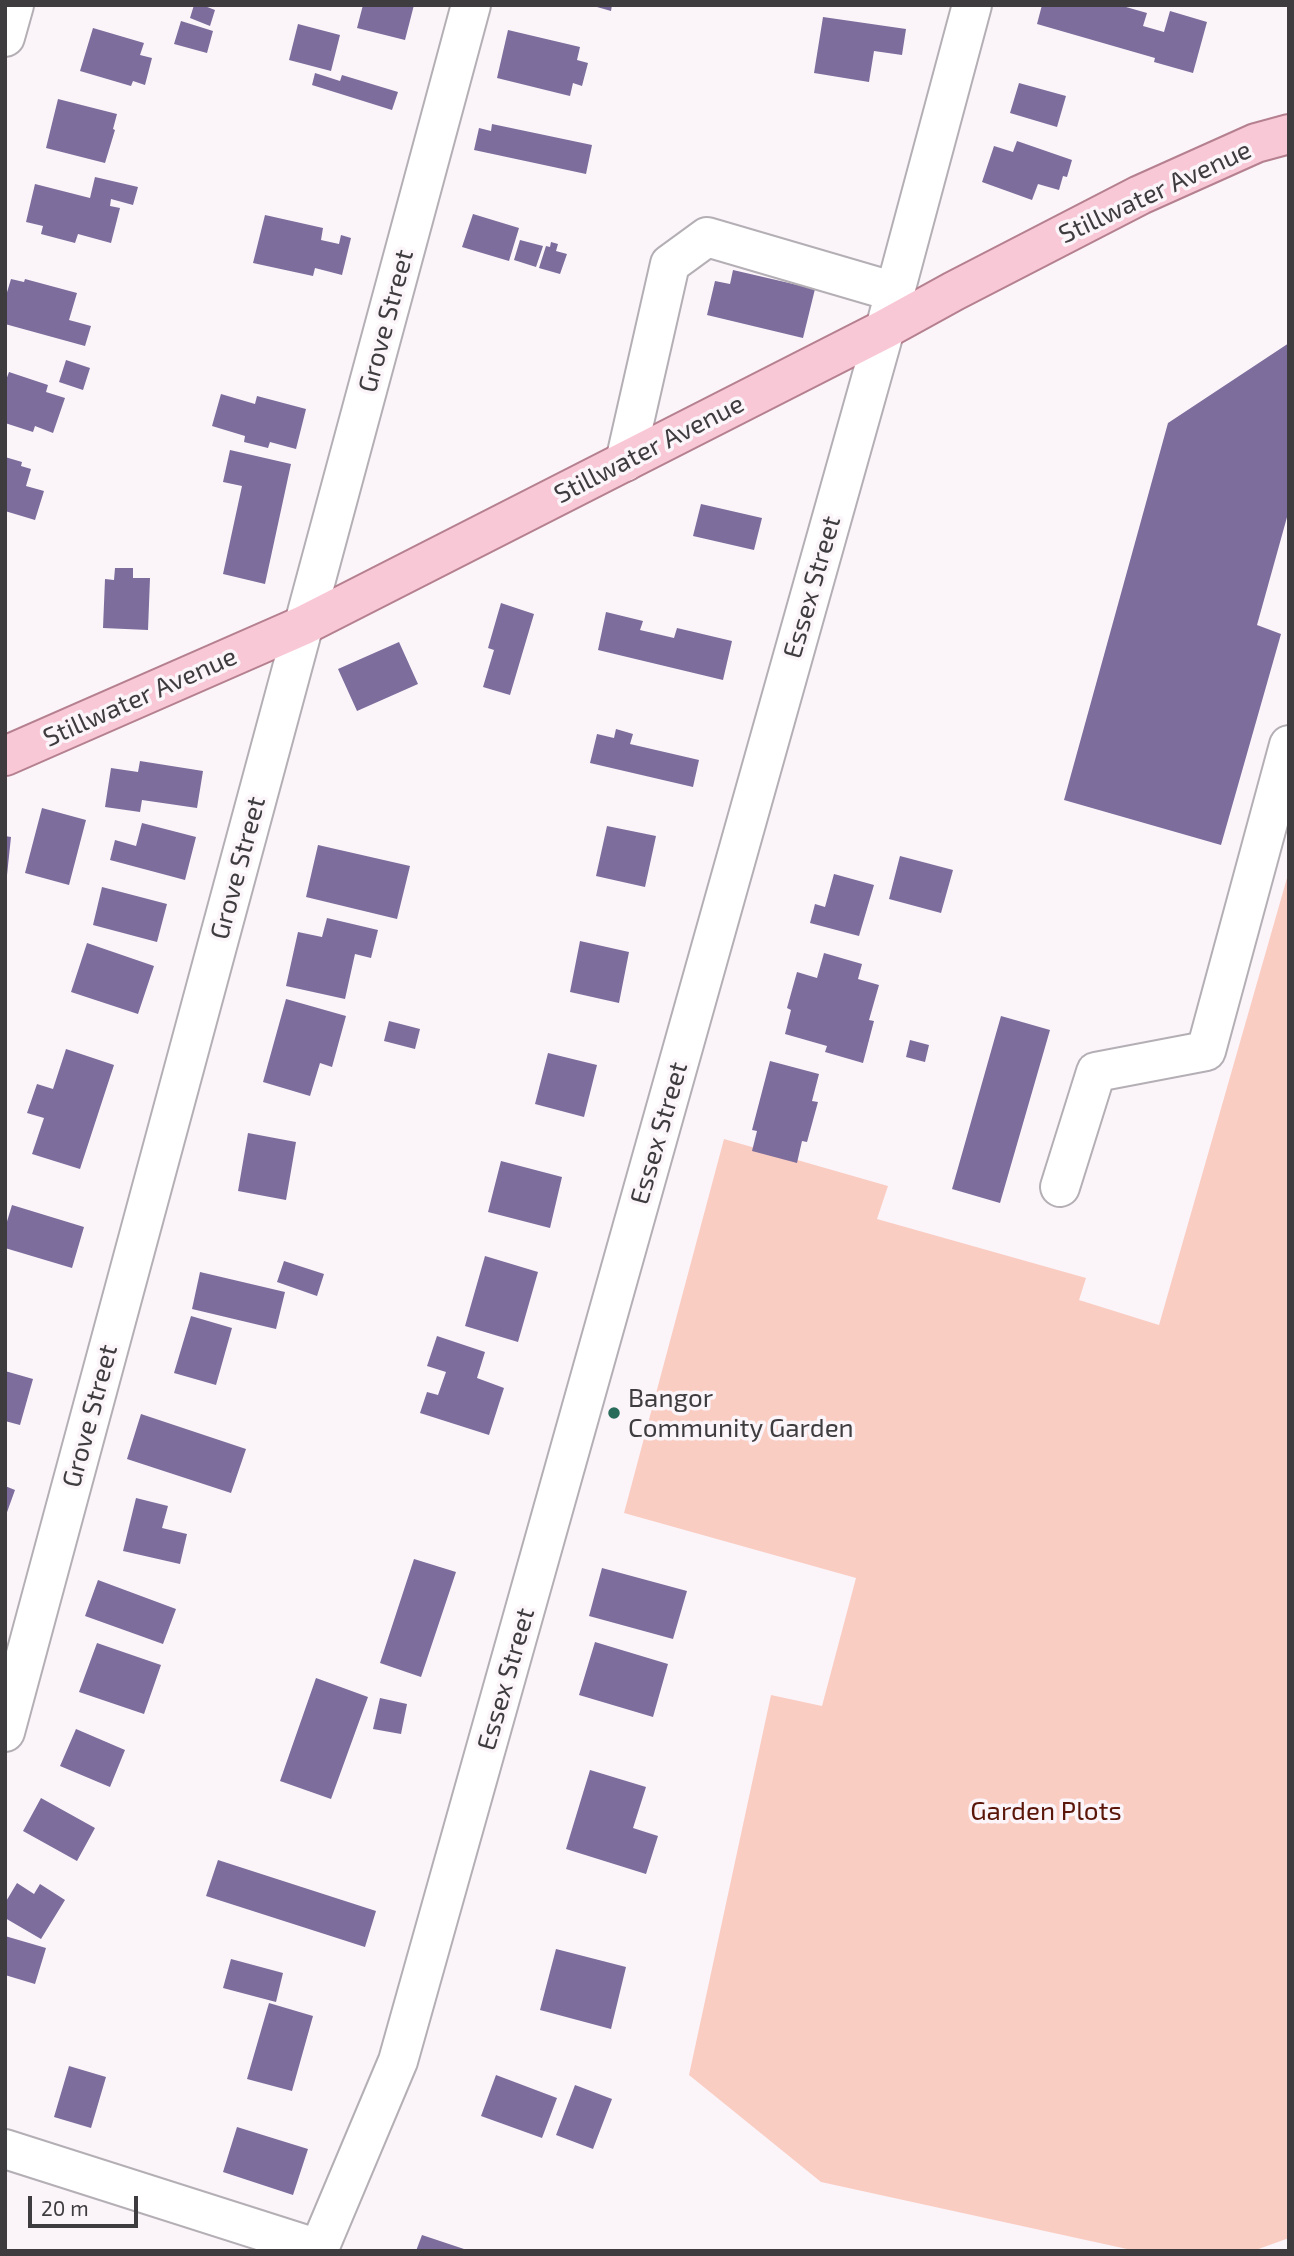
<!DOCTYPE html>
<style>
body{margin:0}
#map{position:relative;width:1294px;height:2256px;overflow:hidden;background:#fbf5fa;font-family:"Exo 2",sans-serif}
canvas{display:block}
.frame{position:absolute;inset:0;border:7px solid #3e3c3e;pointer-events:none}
.scale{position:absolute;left:28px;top:2196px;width:110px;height:32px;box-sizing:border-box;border:4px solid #3e3c3e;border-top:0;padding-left:9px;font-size:21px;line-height:24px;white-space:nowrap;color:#3e3c3e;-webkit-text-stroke:5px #fbf5fa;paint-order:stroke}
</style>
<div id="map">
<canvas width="1294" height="2256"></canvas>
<div class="frame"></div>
<div class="scale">20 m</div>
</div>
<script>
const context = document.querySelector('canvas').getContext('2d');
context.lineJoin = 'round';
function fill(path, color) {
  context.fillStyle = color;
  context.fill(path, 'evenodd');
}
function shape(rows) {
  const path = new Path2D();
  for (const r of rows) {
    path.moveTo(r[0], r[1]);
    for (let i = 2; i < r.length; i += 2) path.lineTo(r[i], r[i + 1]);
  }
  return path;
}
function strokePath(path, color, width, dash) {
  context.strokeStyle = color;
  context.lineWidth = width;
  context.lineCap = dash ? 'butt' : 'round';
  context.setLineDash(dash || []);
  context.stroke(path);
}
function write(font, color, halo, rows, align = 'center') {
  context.font = font + ' "Exo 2",sans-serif';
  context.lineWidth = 7;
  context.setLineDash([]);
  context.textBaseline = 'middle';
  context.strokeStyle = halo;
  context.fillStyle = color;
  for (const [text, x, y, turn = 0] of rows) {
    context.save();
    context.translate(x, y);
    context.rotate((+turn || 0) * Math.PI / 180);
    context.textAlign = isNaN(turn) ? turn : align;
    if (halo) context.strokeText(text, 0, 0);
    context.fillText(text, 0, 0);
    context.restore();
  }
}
fill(shape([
 [1289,871,1289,2238,1253,2251,1136,2251,821,2182,689,2075,771,1695,822,1706,856,1578,624,1513,724,1139,888,1186,877,1219,1086,1278,1079,1300,1159,1325]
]), '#facdc3');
fill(shape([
 [194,5,202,5,215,10,210,26,190,18],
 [363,5,414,5,405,40,357,28],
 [590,5,612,5,611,11],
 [1042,5,1119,5,1147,13,1143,26,1164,32,1170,11,1207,22,1193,73,1154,62,1155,58,1037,24],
 [823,17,906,29,902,55,874,51,869,82,814,73],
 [181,21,213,31,207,53,174,44],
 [298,24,340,35,331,71,289,60],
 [93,28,144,43,140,55,152,58,145,85,133,81,131,86,80,71],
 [508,30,580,47,577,60,588,63,582,86,573,83,570,96,497,78],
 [315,73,340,81,342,75,398,92,392,110,312,85],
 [1019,83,1066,96,1057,127,1010,113],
 [58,99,117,114,113,129,115,130,105,163,46,148],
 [492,124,592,145,586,174,474,150,479,128,491,131],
 [1017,141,1072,160,1067,177,1063,176,1059,190,1038,184,1032,200,982,182,994,146,1013,152],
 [95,177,138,187,133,205,111,199,110,206,120,208,111,243,78,234,75,243,41,234,43,226,26,222,35,184,90,198],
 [473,214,519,228,509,261,462,247],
 [265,215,323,228,321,240,339,244,341,235,351,238,342,275,315,268,313,276,253,263],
 [520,240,543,246,536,267,514,260],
 [551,242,558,244,556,251,567,254,560,274,539,268,546,246,550,247],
 [733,270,815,289,803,338,707,315,715,281,730,284],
 [11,279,24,282,25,279,77,293,69,320,91,326,85,346,5,324,5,299],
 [1289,343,1289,510,1257,625,1281,634,1221,845,1064,800,1168,423],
 [66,360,90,368,83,390,59,382],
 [9,372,48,385,46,392,65,398,53,433,35,426,33,432,5,423,5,383],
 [221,394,255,404,257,396,306,409,296,449,270,442,268,448,244,442,245,436,212,426],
 [230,450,291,464,265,584,223,574,242,486,223,482],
 [5,457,22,462,21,466,31,469,26,486,44,491,35,520,5,511],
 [701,504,762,518,754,550,693,536],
 [115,568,133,568,133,578,150,578,148,630,103,628,105,579,114,580],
 [501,603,534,614,510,695,483,687,494,650,488,648],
 [606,612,643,621,640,630,674,638,677,628,732,641,723,680,598,650],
 [399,642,418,684,357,711,338,669],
 [616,729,633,734,630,744,699,760,693,787,590,763,597,734,614,738],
 [140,761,203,771,197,808,142,800,140,812,105,807,111,768,138,772],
 [42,808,86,820,69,885,25,873],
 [142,823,196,837,185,880,110,860,115,840,136,846],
 [607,826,656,836,645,887,596,876],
 [5,836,11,837,7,875,5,875],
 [318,845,410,866,397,919,306,897],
 [900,856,953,870,941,913,889,899],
 [834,874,874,885,859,936,810,923,815,904,825,907],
 [102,887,167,904,157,942,93,925],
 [327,918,378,930,371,958,355,954,345,999,286,986,298,932,322,937],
 [580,941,629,952,619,1003,570,992],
 [87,943,154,966,138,1014,71,992],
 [824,953,862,964,858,979,879,985,869,1020,874,1021,863,1063,825,1052,827,1046,785,1034,791,1010,787,1008,797,972,817,978],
 [286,999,346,1016,332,1067,320,1063,310,1096,263,1082],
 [1001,1016,1050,1030,1000,1203,952,1189],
 [389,1021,420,1029,415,1049,384,1041],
 [910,1040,929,1045,925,1062,906,1057],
 [66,1049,114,1065,80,1169,32,1154,44,1118,27,1113,37,1084,53,1089],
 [548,1053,597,1065,584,1117,535,1104],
 [770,1061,819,1074,812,1101,818,1102,807,1142,802,1141,797,1163,752,1151,757,1131,752,1130],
 [248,1133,296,1142,286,1200,238,1191],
 [501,1161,562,1177,550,1228,488,1212],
 [12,1205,84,1227,72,1268,5,1248,5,1228],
 [485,1256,538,1272,518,1342,465,1326],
 [284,1261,324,1274,317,1296,277,1282],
 [200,1272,285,1292,276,1329,192,1309],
 [191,1316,232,1328,216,1385,174,1373],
 [437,1336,485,1352,477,1378,504,1388,489,1435,420,1413,427,1392,438,1395,446,1372,427,1366],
 [5,1371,33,1379,20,1425,5,1421],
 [141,1414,246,1449,231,1493,127,1459],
 [5,1486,15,1490,6,1515,5,1515],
 [136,1498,168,1506,162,1528,187,1534,180,1564,123,1551],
 [414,1559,456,1572,421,1677,380,1663],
 [602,1568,687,1591,673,1639,589,1616],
 [98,1580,176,1609,163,1644,85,1616],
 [595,1642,668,1664,653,1717,579,1695],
 [97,1643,161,1665,144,1714,79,1692],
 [316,1678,368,1697,331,1799,280,1781],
 [380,1698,407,1704,401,1734,373,1729],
 [76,1729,125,1750,110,1787,60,1766],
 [590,1770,646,1787,633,1828,658,1836,646,1874,566,1849],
 [41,1798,95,1828,77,1861,23,1831],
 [218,1860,376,1911,365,1947,206,1896],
 [17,1883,34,1894,40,1884,65,1900,41,1939,5,1918,5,1903],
 [5,1936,46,1948,35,1984,5,1975],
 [556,1949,626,1967,611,2029,540,2010],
 [231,1959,283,1973,276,2002,223,1988],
 [269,2003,313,2016,292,2091,247,2079],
 [69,2066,106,2077,91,2128,54,2117],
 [496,2075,557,2098,542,2138,481,2116],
 [575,2085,612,2099,593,2149,556,2135],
 [237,2127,308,2149,293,2195,223,2172],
 [422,2235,467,2250,467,2251,416,2251]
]), '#7c6d9c');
const minor = shape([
 [5,37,14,5],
 [625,462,670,264,707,237,895,292],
 [1060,1187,1096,1072,1206,1051,1289,745],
 [5,1732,471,5],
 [5,2149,319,2249],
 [318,2251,398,2061,885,329,972,5]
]);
const major = shape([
 [5,756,304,625,885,329,954,291,1140,195,1256,143,1289,134]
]);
strokePath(minor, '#b4afb4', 42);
strokePath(major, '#b5808f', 42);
strokePath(minor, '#fff', 38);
strokePath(major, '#f9c8d6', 38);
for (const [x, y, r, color] of [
 [614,1413,7,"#296b5b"]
]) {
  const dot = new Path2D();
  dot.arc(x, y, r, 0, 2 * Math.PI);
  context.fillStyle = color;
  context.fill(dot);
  strokePath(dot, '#fbf5fa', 2.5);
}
write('26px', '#3e3c3e', '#fbf5fa', [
 ["Stillwater Avenue",1155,192,-25],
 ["Grove Street",386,321,-75],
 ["Stillwater Avenue",649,449,-27],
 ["Essex Street",812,587,-74],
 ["Stillwater Avenue",140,697,-24],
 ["Grove Street",238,868,-75],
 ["Essex Street",659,1133,-74],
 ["Grove Street",90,1416,-75],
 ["Essex Street",506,1679,-74]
]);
write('26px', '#3e3c3e', '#fbf5fa', [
 ["Bangor",628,1398],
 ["Community Garden",628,1428]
], 'left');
write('26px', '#5b160a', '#fbf5fa', [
 ["Garden Plots",1046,1811]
]);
</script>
